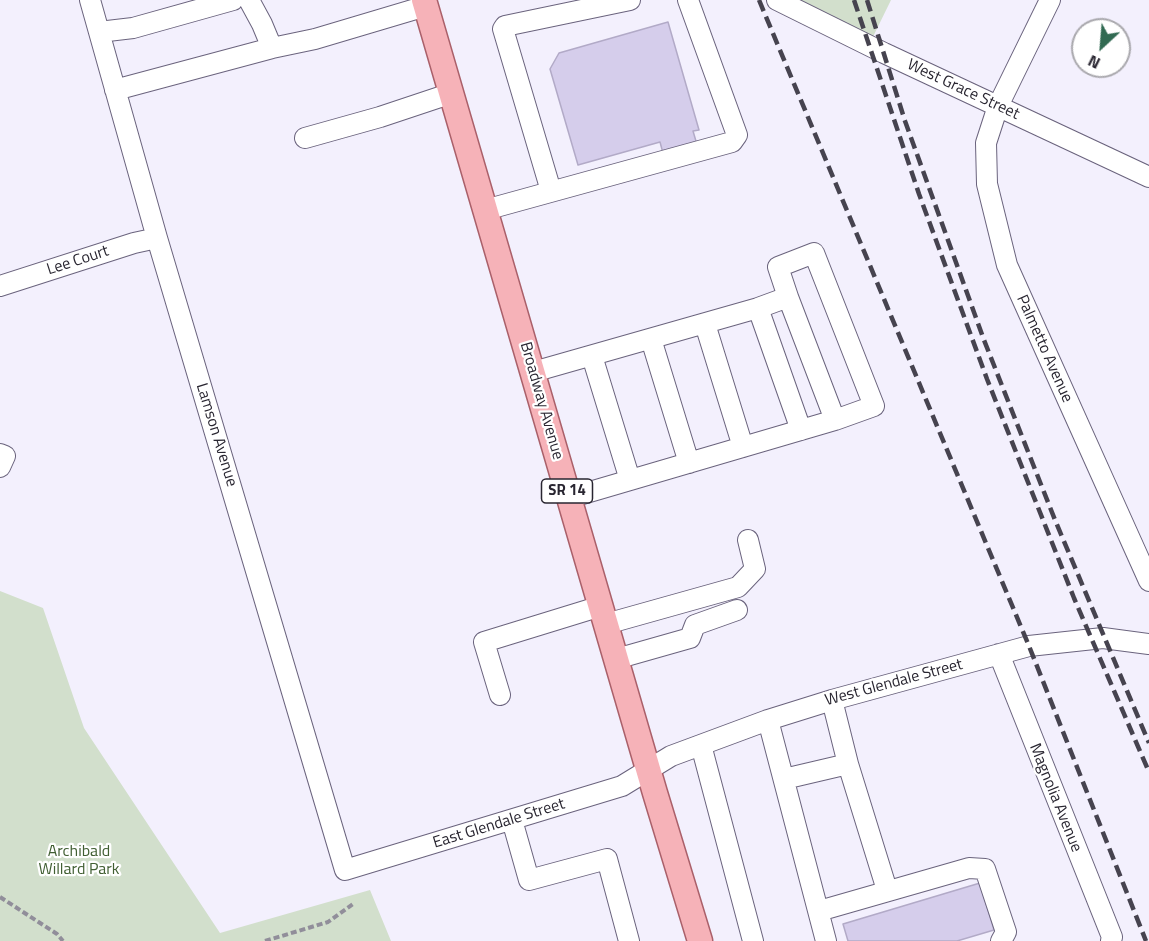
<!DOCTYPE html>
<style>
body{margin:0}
#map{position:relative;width:1149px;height:941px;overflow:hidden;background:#f3f0fd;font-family:"Titillium Web",sans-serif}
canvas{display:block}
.north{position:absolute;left:1071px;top:18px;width:60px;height:60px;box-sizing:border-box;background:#fff;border:2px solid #a9a8ad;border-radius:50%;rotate:206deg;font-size:16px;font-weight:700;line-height:24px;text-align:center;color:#292631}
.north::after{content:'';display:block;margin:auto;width:21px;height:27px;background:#316a52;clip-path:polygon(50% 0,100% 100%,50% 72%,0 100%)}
</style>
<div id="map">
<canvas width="1149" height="941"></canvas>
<div class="north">N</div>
</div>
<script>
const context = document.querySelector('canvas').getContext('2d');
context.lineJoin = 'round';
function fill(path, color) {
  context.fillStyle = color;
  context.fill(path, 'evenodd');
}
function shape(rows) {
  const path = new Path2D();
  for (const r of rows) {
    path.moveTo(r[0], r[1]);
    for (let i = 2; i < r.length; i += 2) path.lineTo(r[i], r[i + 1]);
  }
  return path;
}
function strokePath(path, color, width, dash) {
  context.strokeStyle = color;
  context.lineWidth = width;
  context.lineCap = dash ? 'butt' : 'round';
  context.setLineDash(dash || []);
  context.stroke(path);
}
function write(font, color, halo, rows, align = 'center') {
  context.font = font + ' "Titillium Web",sans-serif';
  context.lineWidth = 4.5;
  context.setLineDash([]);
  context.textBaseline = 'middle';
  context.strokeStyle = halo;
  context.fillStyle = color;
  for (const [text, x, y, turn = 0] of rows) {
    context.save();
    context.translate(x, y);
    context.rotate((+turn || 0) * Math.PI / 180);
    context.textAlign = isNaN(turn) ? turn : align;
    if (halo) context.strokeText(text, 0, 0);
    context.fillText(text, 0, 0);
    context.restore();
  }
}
fill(shape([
 [777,0,891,0,869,45],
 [0,591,43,608,84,728,220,933,370,890,391,941,0,941]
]), '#d2dfcc');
const building = shape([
 [668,22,699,130,693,131,698,148,664,157,660,142,578,165,550,69,559,53,668,22],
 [980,883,994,930,957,941,848,941,843,924,980,883]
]);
fill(building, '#d5cdeb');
strokePath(building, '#b2aac7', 1.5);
const minor = shape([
 [90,0,157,238,345,870,622,786,671,756,768,720,832,700,1029,646,1103,638,1149,644],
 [249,0,262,24,272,48,315,39,426,6],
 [777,0,884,53,1149,177],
 [1050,0,998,106,986,143,987,184,1007,265,1149,581],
 [99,32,133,28,233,0],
 [115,90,272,48],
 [305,138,380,117,452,93],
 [551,191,503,29,505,26,630,0],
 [485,210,732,142,737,135,688,0],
 [0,286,134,243,157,238],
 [788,297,835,420],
 [758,308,801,430],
 [705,324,743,447],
 [651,339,689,463],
 [592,356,630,480],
 [533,372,758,308,788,297,778,267,814,253,874,406,835,420,569,498],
 [0,454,5,456,0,467],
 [606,624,738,587,755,569,748,540],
 [999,654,1112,937,1111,941],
 [616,659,690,638,695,625,737,610],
 [500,695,484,642,601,606],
 [768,720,826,941],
 [701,745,753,941],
 [848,764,887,890],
 [784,779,848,764,832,700],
 [512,820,529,880,607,859,629,941],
 [819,911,969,868,985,869,1006,932,1001,941]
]);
const major = shape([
 [424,0,655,793,700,941]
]);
strokePath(minor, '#6a637d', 22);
strokePath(major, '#aa606a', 27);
strokePath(shape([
 [0,897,57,934,63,941],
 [265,941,328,922,353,904]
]), '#918e9a', 4, [6, 3]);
strokePath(minor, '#fff', 20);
strokePath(major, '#f6b2b8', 24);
strokePath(shape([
 [759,0,1029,646,1146,941],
 [854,0,919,194,987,379,1074,598,1149,772],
 [867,0,905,121,984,340,1055,520,1149,743]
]), '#46434f', 4.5, [12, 6]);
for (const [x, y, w] of [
 [567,491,51]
]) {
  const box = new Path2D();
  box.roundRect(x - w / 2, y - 12, w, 24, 4.5);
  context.fillStyle = '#fff';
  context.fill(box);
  strokePath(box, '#292631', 1.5);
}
write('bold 15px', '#292631', null, [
 ["SR 14",567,491]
]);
write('16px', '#292631', '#fff', [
 ["West Grace Street",963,90,25],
 ["Lee Court",78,261,-18],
 ["Palmetto Avenue",1044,349,66],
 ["Broadway Avenue",541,401,74],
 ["Lamson Avenue",216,435,73],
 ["West Glendale Street",894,683,-15],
 ["Magnolia Avenue",1055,798,68],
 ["East Glendale Street",499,824,-17]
]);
write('16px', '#415f33', '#fff', [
 ["Archibald",79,852],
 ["Willard Park",79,870]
]);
</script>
